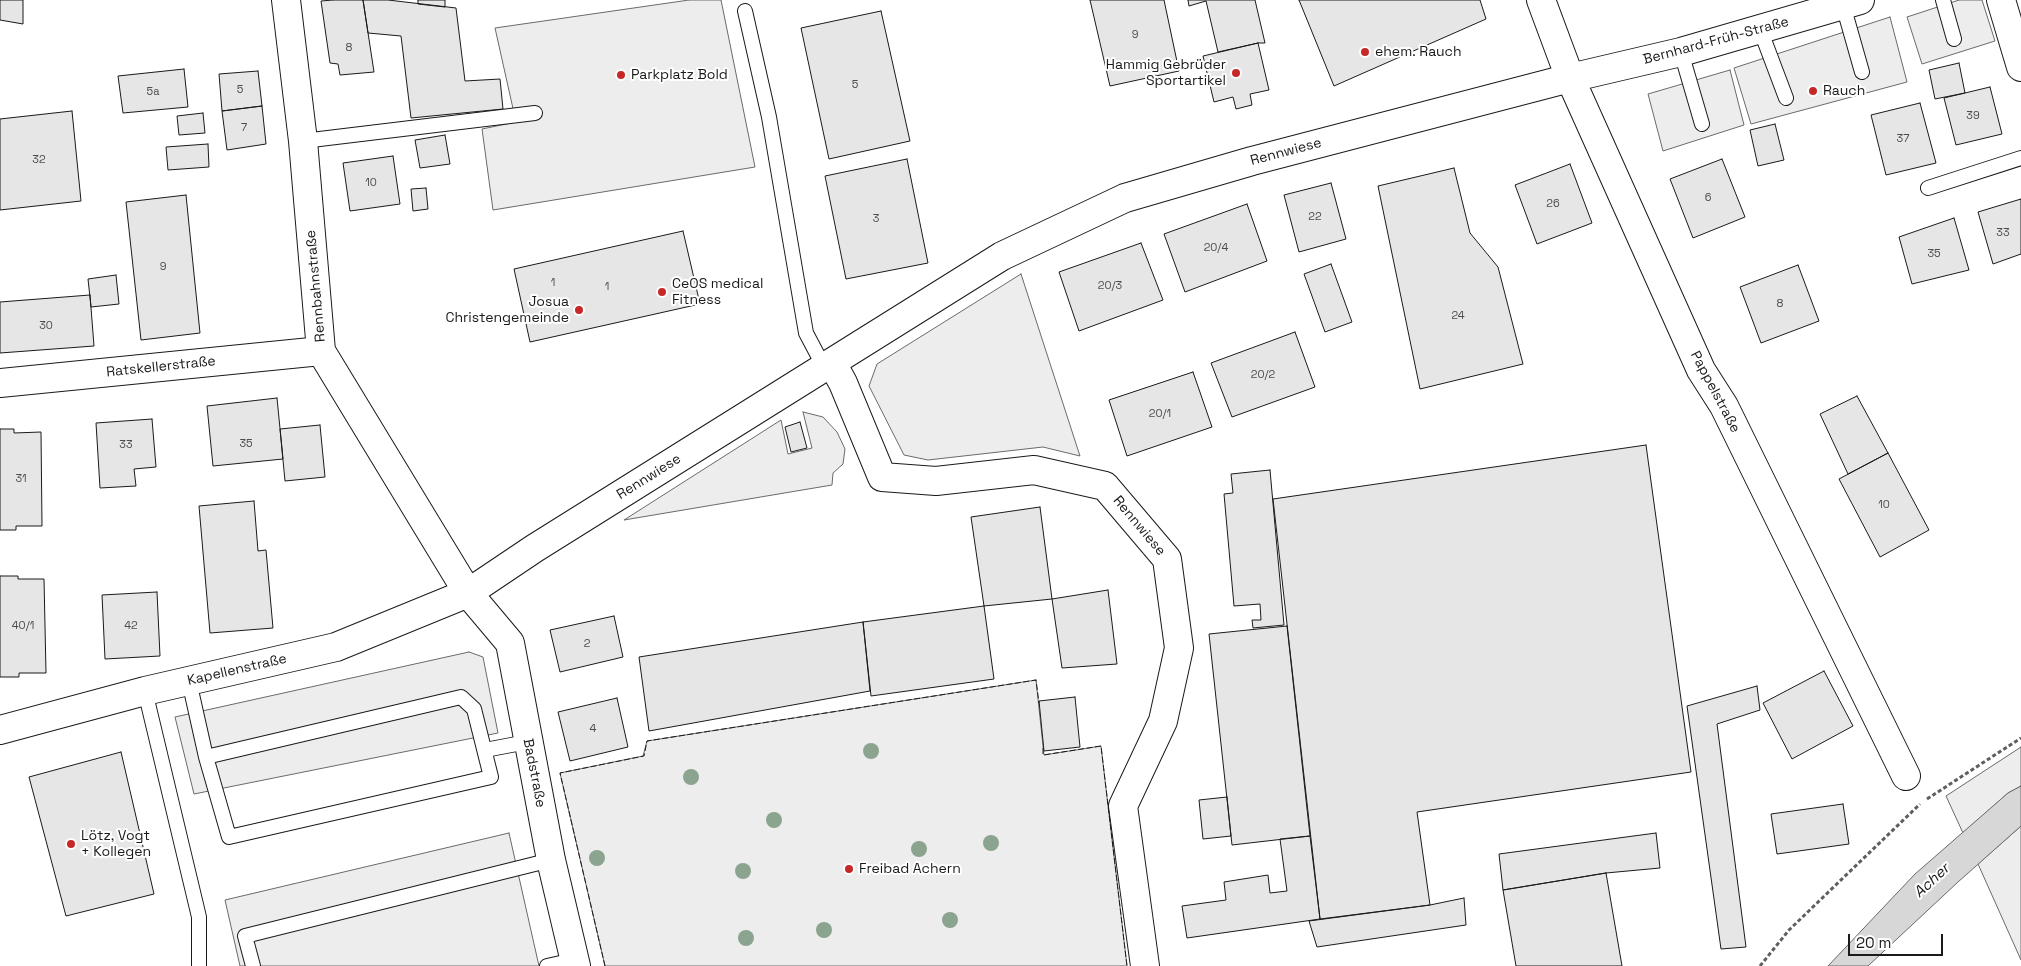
<!DOCTYPE html>
<meta charset="utf-8">
<style>
body{margin:0}
#map{position:relative;width:2021px;height:966px;overflow:hidden;background:#fff;font-family:"Space Grotesk",sans-serif}
canvas{display:block}
.scale{position:absolute;left:1848px;top:934px;width:95px;height:22px;box-sizing:border-box;border:2px solid #1a1a1a;border-top:0;padding-left:6px;font-size:15px;line-height:18px;white-space:nowrap;color:#1a1a1a;-webkit-text-stroke:4px #fff;paint-order:stroke}
</style>
<div id="map">
<canvas width="2021" height="966"></canvas>
<div class="scale">20 m</div>
</div>
<script>
const context = document.querySelector('canvas').getContext('2d');
context.lineJoin = 'round';
function fill(path, color) {
  context.fillStyle = color;
  context.fill(path, 'evenodd');
}
function shape(rows) {
  const path = new Path2D();
  for (const r of rows) {
    path.moveTo(r[0], r[1]);
    for (let i = 2; i < r.length; i += 2) path.lineTo(r[i], r[i + 1]);
  }
  return path;
}
function strokePath(path, color, width, dash) {
  context.strokeStyle = color;
  context.lineWidth = width;
  context.lineCap = dash ? 'butt' : 'round';
  context.setLineDash(dash || []);
  context.stroke(path);
}
function write(font, color, halo, rows, align = 'center') {
  context.font = font + ' "Space Grotesk",sans-serif';
  context.lineWidth = 4;
  context.setLineDash([]);
  context.textBaseline = 'middle';
  context.strokeStyle = halo;
  context.fillStyle = color;
  for (const [text, x, y, turn = 0] of rows) {
    context.save();
    context.translate(x, y);
    context.rotate((+turn || 0) * Math.PI / 180);
    context.textAlign = isNaN(turn) ? turn : align;
    if (halo) context.strokeText(text, 0, 0);
    context.fillText(text, 0, 0);
    context.restore();
  }
}
const built = shape([
 [689,0,721,0,755,167,493,210,482,129,516,122,495,28,689,0],
 [1959,0,1982,0,1995,41,1922,64,1907,17,1959,0],
 [1890,17,1907,82,1751,124,1734,68,1890,17],
 [1730,70,1744,125,1663,151,1648,94,1730,70],
 [1021,274,1080,456,1043,447,928,460,904,455,869,386,877,364,1021,274],
 [803,412,823,417,837,432,845,449,843,464,833,473,832,485,624,520,781,420,788,454,812,448,803,412],
 [469,652,483,657,498,733,194,794,175,717,469,652],
 [1036,680,1044,755,1101,746,1127,966,605,966,560,773,643,756,647,741,1036,680],
 [2021,747,2021,786,2008,793,1963,833,1946,796,2021,747],
 [2021,826,2021,960,1978,864,2021,826],
 [509,833,539,966,240,966,225,900,509,833]
]);
fill(built, '#ededed');
strokePath(built, '#6a6a6a', 1);
const water = shape([
 [2021,786,2021,826,1958,882,1868,966,1828,966,1915,874,2008,793,2021,786]
]);
fill(water, '#d7d7d7');
strokePath(water, '#6a6a6a', 1);
const building = shape([
 [0,0,23,0,23,24,0,20,0,0],
 [333,0,363,0,374,72,340,75,338,64,330,63,321,1,333,0],
 [363,0,388,0,456,8,465,81,500,79,503,109,411,118,401,36,368,33,363,0],
 [418,0,445,0,445,7,418,4,418,0],
 [1090,0,1164,0,1179,71,1110,86,1090,0],
 [1188,0,1255,0,1265,43,1258,43,1218,52,1206,1,1189,6,1188,0],
 [1299,0,1480,0,1486,19,1334,86,1299,0],
 [881,11,910,141,829,159,801,28,881,11],
 [1258,43,1269,90,1250,94,1252,105,1236,109,1233,97,1214,102,1203,56,1258,43],
 [1959,63,1965,93,1935,99,1929,70,1959,63],
 [184,69,188,107,123,113,118,76,184,69],
 [258,71,262,106,222,111,219,74,258,71],
 [1990,87,2002,134,1956,145,1944,98,1990,87],
 [1920,103,1936,163,1886,175,1871,115,1920,103],
 [262,106,266,144,227,150,222,111,262,106],
 [72,111,81,201,0,210,0,119,72,111],
 [203,113,205,133,179,135,177,116,203,113],
 [1775,124,1784,160,1758,166,1750,130,1775,124],
 [445,135,450,164,420,168,415,140,445,135],
 [208,144,209,167,168,170,166,147,208,144],
 [393,156,400,204,350,211,343,163,393,156],
 [907,159,928,263,846,279,825,176,907,159],
 [1722,159,1745,217,1693,238,1670,179,1722,159],
 [1570,164,1592,223,1537,244,1515,185,1570,164],
 [1454,168,1470,233,1498,267,1523,364,1420,389,1378,186,1454,168],
 [1331,183,1346,239,1299,252,1284,195,1331,183],
 [426,188,428,209,413,211,411,189,426,188],
 [186,195,200,333,141,340,126,202,186,195],
 [2021,199,2021,254,1993,264,1978,212,2021,199],
 [1247,204,1267,261,1185,292,1164,234,1247,204],
 [1954,218,1969,270,1912,284,1899,237,1954,218],
 [683,231,700,304,530,342,514,269,683,231],
 [1141,243,1163,300,1079,331,1059,272,1141,243],
 [1331,264,1352,322,1325,332,1304,274,1331,264],
 [1798,265,1819,321,1761,343,1740,287,1798,265],
 [116,275,119,304,91,307,88,279,116,275],
 [90,295,94,346,0,353,0,302,90,295],
 [1295,332,1315,387,1232,417,1211,363,1295,332],
 [1193,372,1212,427,1127,456,1109,400,1193,372],
 [1857,396,1888,453,1848,474,1820,414,1857,396],
 [277,398,283,459,213,466,207,406,277,398],
 [152,419,156,467,134,469,136,486,100,488,96,423,152,419],
 [800,422,807,448,791,452,785,427,800,422],
 [320,425,325,477,285,481,280,429,320,425],
 [0,429,14,429,14,433,41,432,42,526,16,526,16,530,0,530,0,429],
 [1646,445,1691,772,1417,812,1430,905,1320,919,1273,499,1646,445],
 [1888,453,1929,530,1880,557,1839,479,1888,453],
 [1270,470,1284,625,1253,628,1252,620,1261,620,1260,604,1234,606,1224,494,1233,493,1231,474,1270,470],
 [254,501,258,551,266,550,273,628,210,633,199,506,254,501],
 [1040,507,1052,599,984,606,971,517,1040,507],
 [0,576,18,576,18,579,44,579,46,673,19,673,19,677,0,677,0,576],
 [1108,590,1117,664,1062,668,1052,599,1108,590],
 [157,592,160,656,105,659,102,595,157,592],
 [984,606,994,679,871,696,863,622,984,606],
 [614,616,623,657,560,672,550,630,614,616],
 [863,622,870,691,649,731,639,657,863,622],
 [1287,626,1310,836,1232,845,1209,634,1287,626],
 [1824,671,1853,726,1792,759,1763,703,1824,671],
 [1757,686,1760,710,1717,724,1746,947,1721,949,1687,706,1757,686],
 [1075,697,1080,747,1044,751,1039,701,1075,697],
 [617,698,628,747,570,761,558,712,617,698],
 [121,752,154,894,66,916,29,777,121,752],
 [1227,797,1231,836,1203,839,1199,800,1227,797],
 [1843,804,1849,844,1777,854,1771,814,1843,804],
 [1656,833,1660,868,1606,873,1503,890,1499,854,1656,833],
 [1310,836,1320,919,1187,938,1182,906,1226,900,1224,882,1268,875,1270,893,1287,891,1280,839,1310,836],
 [1606,873,1622,966,1516,966,1503,890,1606,873],
 [1464,898,1466,925,1317,947,1309,921,1430,905,1464,898]
]);
fill(building, '#e6e6e6');
strokePath(building, '#1a1a1a', 1);
const lane = shape([
 [1943,0,1954,39],
 [1843,5,1862,72],
 [745,11,769,117,806,333,824,367],
 [1760,29,1786,98],
 [1681,52,1702,124],
 [303,141,535,113],
 [1928,188,2021,158],
 [189,681,206,757,229,837,491,777,474,709,461,697,206,757],
 [145,691,199,917,199,966],
 [485,750,527,742],
 [253,966,245,936,551,860],
 [547,966,574,960]
]);
const street = shape([
 [286,0,303,141,321,351,468,593,510,643,551,860,576,966],
 [1541,0,1570,78,1701,370,1724,406,1906,776],
 [2001,0,2021,67],
 [832,363,843,383,882,477,936,481,1034,470,1105,486,1167,559,1179,648,1163,721,1123,806,1145,966],
 [0,383,321,351],
 [0,730,145,691,336,647,468,593,535,548,1002,256,1125,198,1252,161,1570,78,1681,52,1860,0]
]);
strokePath(lane, '#1a1a1a', 16);
strokePath(street, '#1a1a1a', 30);
strokePath(shape([
 [1927,799,2021,738],
 [1760,966,1789,930,1920,804]
]), '#5f5f5f', 3, [4, 2.5]);
strokePath(lane, '#fff', 14);
strokePath(street, '#fff', 28);
strokePath(shape([
 [1043,748,1043,755,1101,746,1127,966],
 [605,966,560,773,644,756,647,741,1036,680,1039,703]
]), '#1a1a1a', 1, [6, 2.5]);
context.fillStyle = '#8aa48f';
for (const [x, y] of [
 [871,751],
 [691,777],
 [774,820],
 [991,843],
 [919,849],
 [597,858],
 [743,871],
 [950,920],
 [824,930],
 [746,938]
]) {
  context.beginPath();
  context.arc(x, y, 8, 0, 2 * Math.PI);
  context.fill();
}
for (const [x, y, r, color] of [
 [1365,52,5,"#c62828"],
 [1236,73,5,"#c62828"],
 [621,75,5,"#c62828"],
 [1813,91,5,"#c62828"],
 [662,292,5,"#c62828"],
 [579,310,5,"#c62828"],
 [71,844,5,"#c62828"],
 [849,869,5,"#c62828"]
]) {
  const dot = new Path2D();
  dot.arc(x, y, r, 0, 2 * Math.PI);
  context.fillStyle = color;
  context.fill(dot);
  strokePath(dot, '#fff', 2);
}
write('11px', '#4d4d4d', null, [
 ["9",1135,35],
 ["8",349,48],
 ["5",855,85],
 ["5",240,90],
 ["5a",153,92],
 ["39",1973,116],
 ["7",244,128],
 ["37",1903,139],
 ["32",39,160],
 ["10",371,183],
 ["6",1708,198],
 ["26",1553,204],
 ["22",1315,217],
 ["3",876,219],
 ["33",2003,233],
 ["20/4",1216,248],
 ["35",1934,254],
 ["9",163,267],
 ["1",553,283],
 ["20/3",1110,286],
 ["1",607,287],
 ["8",1780,304],
 ["24",1458,316],
 ["30",46,326],
 ["20/2",1263,375],
 ["20/1",1160,414],
 ["35",246,444],
 ["33",126,445],
 ["31",21,479],
 ["10",1884,505],
 ["40/1",23,626],
 ["42",131,626],
 ["2",587,644],
 ["4",593,729]
]);
write('14px', '#1a1a1a', '#fff', [
 ["Bernhard-Früh-Straße",1716,41,-15],
 ["Rennwiese",1286,152,-15],
 ["Rennbahnstraße",316,286,-95],
 ["Ratskellerstraße",161,367,-6],
 ["Pappelstraße",1715,392,62],
 ["Rennwiese",649,477,-32],
 ["Rennwiese",1139,526,50],
 ["Kapellenstraße",237,670,-13],
 ["Badstraße",534,773,79]
]);
write('14px', '#1a1a1a', '#fff', [
 ["ehem. Rauch",1375,52],
 ["Hammig Gebrüder",1226,65,"right"],
 ["Sportartikel",1226,81,"right"],
 ["Parkplatz Bold",631,75],
 ["Rauch",1823,91],
 ["CeOS medical",672,284],
 ["Fitness",672,300],
 ["Josua",569,302,"right"],
 ["Christengemeinde",569,318,"right"],
 ["Lötz, Vogt",81,836],
 ["+ Kollegen",81,852],
 ["Freibad Achern",859,869]
], 'left');
write('italic 15px', '#1a1a1a', '#fff', [
 ["Acher",1932,881,-43]
]);
</script>
